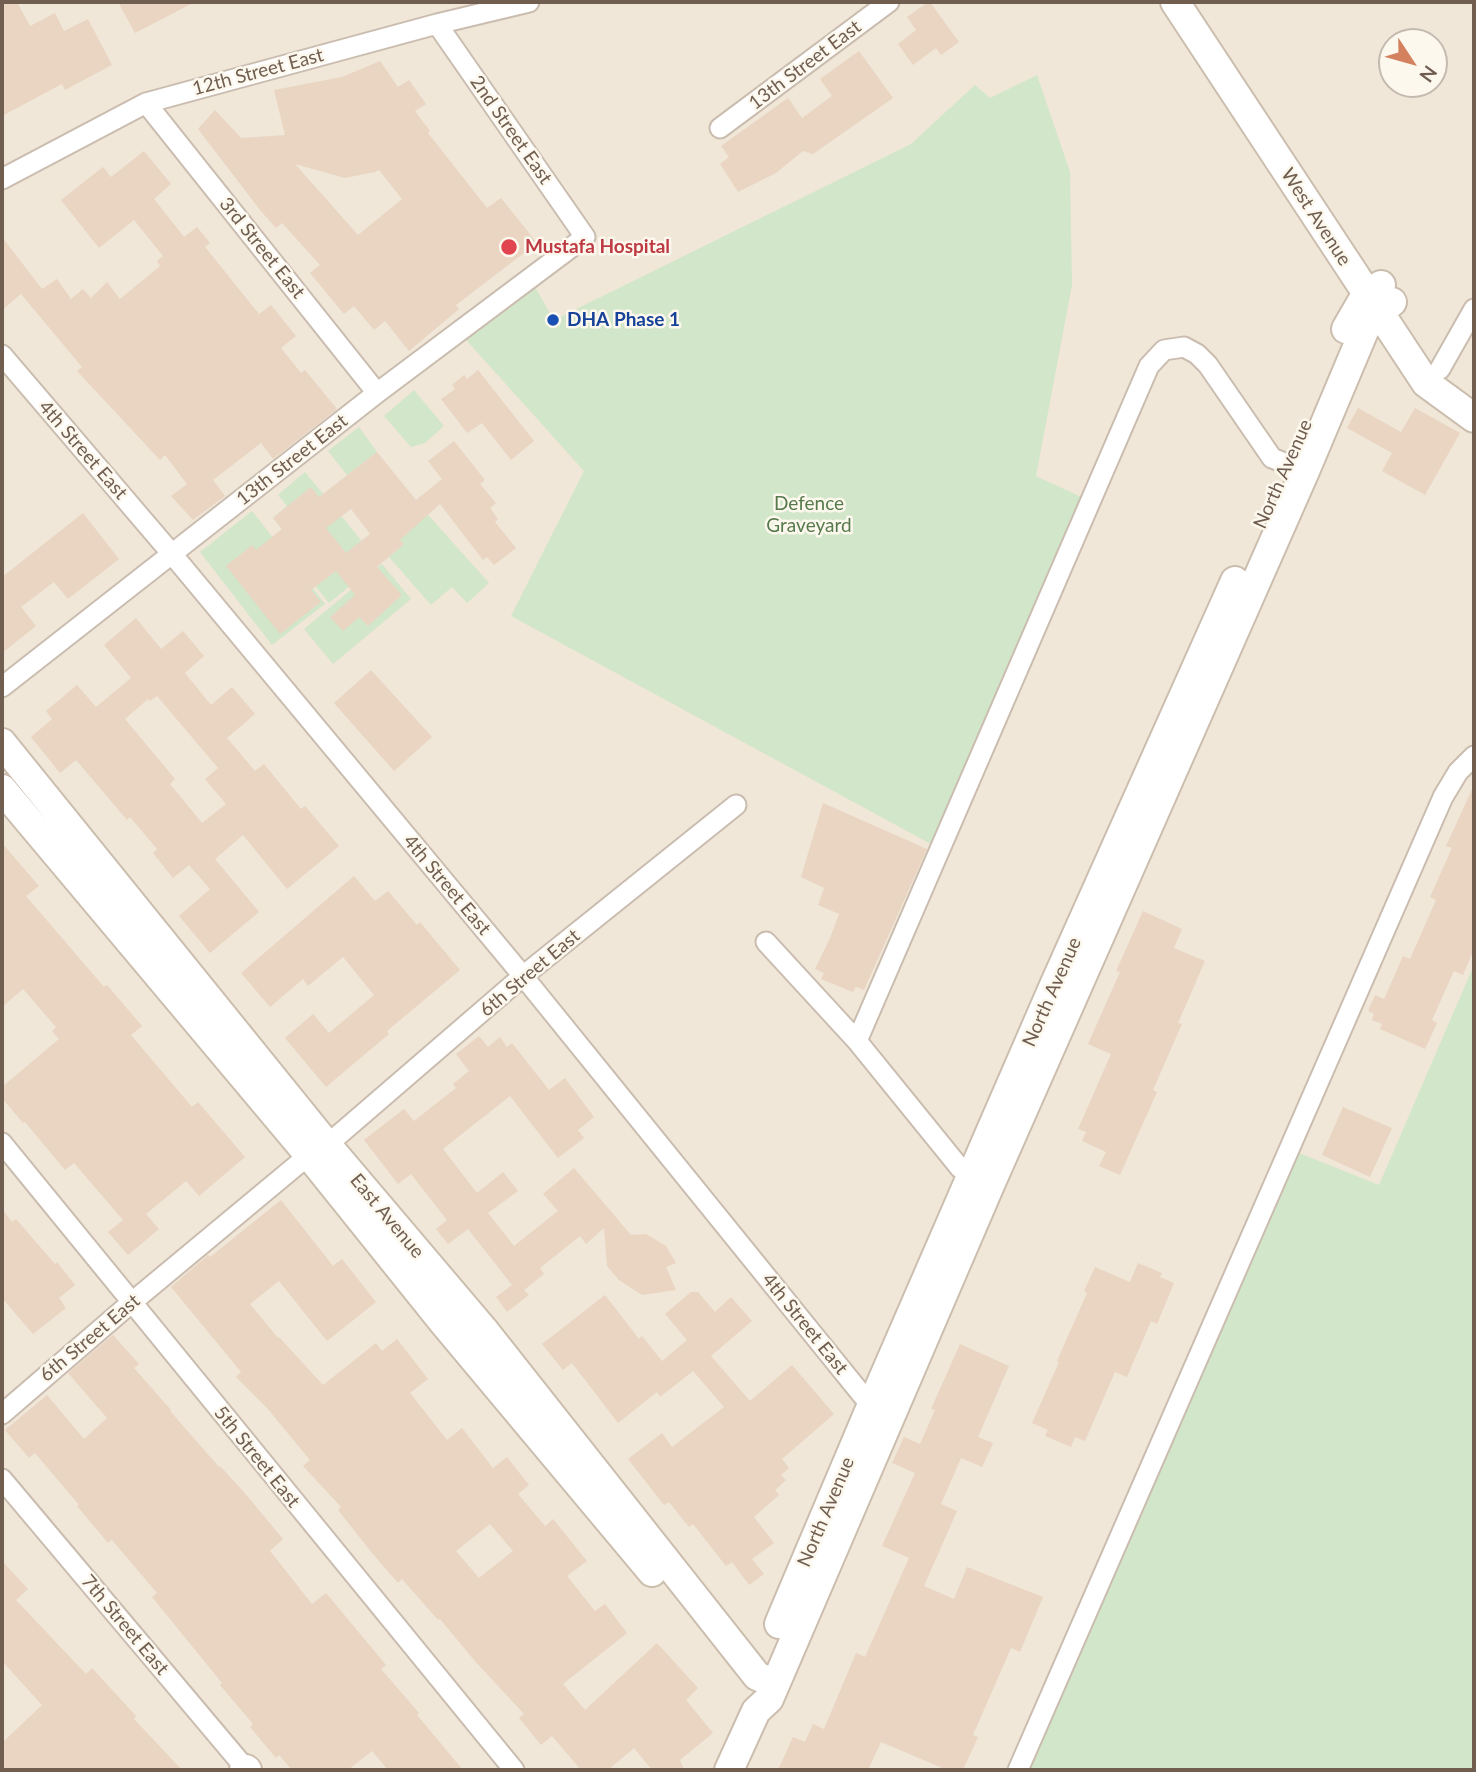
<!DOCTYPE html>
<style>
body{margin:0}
#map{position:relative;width:1476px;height:1772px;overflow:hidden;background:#faf4e9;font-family:Lato,sans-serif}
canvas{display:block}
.frame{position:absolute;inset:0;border:4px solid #705e50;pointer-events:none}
.north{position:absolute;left:1378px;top:28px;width:70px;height:70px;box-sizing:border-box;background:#fdf8ee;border:2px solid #c5baaf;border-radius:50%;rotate:126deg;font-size:19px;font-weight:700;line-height:28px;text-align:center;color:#705e50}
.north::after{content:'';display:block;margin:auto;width:24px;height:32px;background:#d3815e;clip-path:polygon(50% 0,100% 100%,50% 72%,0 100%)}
</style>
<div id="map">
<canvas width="1476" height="1772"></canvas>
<div class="frame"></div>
<div class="north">N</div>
</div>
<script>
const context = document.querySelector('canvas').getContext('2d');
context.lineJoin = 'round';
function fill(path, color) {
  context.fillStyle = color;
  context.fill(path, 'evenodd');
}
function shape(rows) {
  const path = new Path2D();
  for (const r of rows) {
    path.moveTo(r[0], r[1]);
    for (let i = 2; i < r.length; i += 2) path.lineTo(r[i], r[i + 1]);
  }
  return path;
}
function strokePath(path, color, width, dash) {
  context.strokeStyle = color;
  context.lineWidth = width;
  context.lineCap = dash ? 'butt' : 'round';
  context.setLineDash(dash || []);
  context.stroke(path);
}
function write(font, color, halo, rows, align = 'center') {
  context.font = font + ' Lato,sans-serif';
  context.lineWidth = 5;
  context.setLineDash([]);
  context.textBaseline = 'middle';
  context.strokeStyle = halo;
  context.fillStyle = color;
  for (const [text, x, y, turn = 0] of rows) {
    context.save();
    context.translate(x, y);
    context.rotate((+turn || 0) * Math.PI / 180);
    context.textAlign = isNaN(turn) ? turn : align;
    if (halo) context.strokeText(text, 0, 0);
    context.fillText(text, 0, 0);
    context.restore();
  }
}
fill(shape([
 [2,2,1474,2,1474,1770,2,1770],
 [1392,42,1434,42,1434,84,1392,84]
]), '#f0e7d8');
fill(shape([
 [1037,75,1070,172,1072,285,1036,476,1090,501,940,849,511,616,584,471,459,332,532,282,554,320,911,144,975,85,990,98],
 [414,390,444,426,425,443,411,447,384,416],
 [359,427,377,452,347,475,328,451],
 [305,472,379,562,329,603,290,555,298,548,273,518,287,506,278,495],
 [422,508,489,583,467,603,452,587,431,605,389,557,404,544,400,540],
 [252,511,325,604,272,645,200,552],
 [382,564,411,599,333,664,304,629],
 [1474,965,1474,1770,1028,1770,1299,1153,1379,1185]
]), '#d2e6c9');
fill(shape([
 [2,2,17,2,30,26,55,13,64,31,88,19,112,65,65,90,62,84,2,116],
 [118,2,195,2,135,33],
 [928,2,930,2,959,42,941,55,936,48,913,65,898,44,916,30,907,17],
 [859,51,893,98,813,154,803,151,776,173,738,192,720,164,729,157,721,146,788,98,802,118,832,96,820,79],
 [380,61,398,87,409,80,426,104,415,111,430,131,428,133,487,208,501,198,537,243,456,305,459,309,409,351,385,321,374,330,354,306,344,314,310,273,320,265,282,223,276,228,260,210,198,129,215,110,241,138,285,135,274,90,342,77],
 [295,164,345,178,375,172,379,170,402,199,358,235],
 [144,151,171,184,154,199,184,237,197,227,210,243,205,247,259,314,271,305,296,336,281,348,301,373,305,370,337,409,273,459,261,443,213,480,225,496,193,520,171,496,187,484,165,455,160,460,77,371,82,367,21,294,2,310,2,237,42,289,57,279,71,299,83,289,91,298,107,282,120,299,160,266,157,261,163,256,134,220,99,248,61,200,103,167,111,177],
 [478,370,534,441,511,460,482,423,467,433,441,399,455,389,452,385,464,375,467,379],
 [1358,408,1401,432,1415,408,1460,433,1425,495,1382,471,1392,453,1347,428],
 [454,441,485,480,480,484,496,503,490,508,498,519,495,522,516,548,494,565,487,557,483,560,440,504,400,540,404,544,377,567,402,595,368,626,359,617,343,631,330,617,355,595,336,571,311,590,321,602,280,634,226,566,252,545,256,550,282,529,273,518,311,487,319,497,377,452,416,500,442,479,428,461],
 [351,509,370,534,346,553,326,528],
 [83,513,119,559,68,599,54,582,21,607,36,626,2,653,2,577],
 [136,618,161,649,183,631,204,656,185,673,211,705,232,687,255,714,227,738,255,771,264,764,301,809,305,806,339,846,287,889,243,835,215,859,259,912,210,953,179,916,210,889,189,865,173,878,153,853,157,849,130,817,127,820,76,760,60,773,31,737,52,719,46,711,77,685,96,707,131,678,104,645],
 [157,696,218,768,205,779,226,804,202,823,170,784,175,779,125,719,148,699,150,701],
 [371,670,432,737,394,771,334,703],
 [1474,785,1474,949,1463,975,1454,971,1432,1020,1437,1023,1425,1049,1380,1029,1382,1024,1372,1020,1374,1014,1368,1011,1375,995,1384,999,1403,956,1410,959,1436,900,1430,897,1452,848,1446,846],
 [823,803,927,849,864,990,856,987,853,992,821,979,824,973,815,969,830,938,839,914,818,905,824,888,801,877],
 [2,843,39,886,26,896,104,987,107,985,142,1026,131,1035,192,1107,198,1102,245,1157,199,1196,186,1181,146,1214,159,1229,128,1255,108,1232,123,1220,74,1163,65,1170,25,1122,23,1123,2,1098,2,1087,59,1039,52,1031,56,1027,23,989,2,1007],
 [354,876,375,901,388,891,417,925,420,922,460,970,387,1031,389,1034,326,1087,285,1038,313,1014,329,1033,374,995,343,957,308,986,303,979,270,1007,241,973],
 [1143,911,1182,929,1174,948,1205,961,1178,1023,1182,1024,1153,1090,1157,1092,1120,1175,1099,1166,1106,1152,1082,1141,1086,1132,1078,1129,1111,1054,1088,1044,1120,972,1116,971],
 [479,1036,488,1047,500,1037,507,1047,512,1043,549,1090,565,1078,594,1117,578,1130,584,1138,558,1158,510,1096,443,1149,477,1193,503,1172,518,1191,488,1213,514,1246,558,1211,543,1194,574,1168,631,1235,646,1234,666,1246,676,1263,666,1267,676,1290,642,1295,619,1280,607,1266,604,1228,586,1244,580,1236,540,1268,544,1274,524,1290,529,1295,507,1312,496,1297,512,1285,468,1229,448,1244,436,1229,447,1220,411,1174,398,1184,364,1140,404,1109,414,1121,456,1088,453,1084,469,1071,456,1054],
 [1343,1107,1392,1128,1370,1177,1322,1155],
 [281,1200,333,1266,342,1259,376,1302,327,1341,279,1281,250,1304,278,1338,279,1337,323,1385,376,1343,382,1351,397,1339,428,1379,410,1393,447,1440,462,1428,493,1468,507,1457,529,1485,518,1494,545,1526,553,1519,587,1561,567,1576,595,1611,605,1604,627,1633,563,1684,585,1710,657,1643,698,1688,686,1700,713,1733,680,1760,684,1770,652,1770,634,1748,608,1770,581,1770,552,1736,541,1745,519,1718,524,1714,474,1660,440,1619,438,1620,402,1579,398,1583,372,1553,338,1510,341,1507,303,1466,310,1460,267,1408,236,1377,241,1372,171,1287,208,1255,210,1257],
 [490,1524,513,1551,479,1578,456,1551],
 [2,1209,12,1222,16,1219,55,1264,57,1262,75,1285,59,1298,66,1308,33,1334,2,1298],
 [1138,1263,1162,1273,1160,1277,1174,1283,1157,1324,1151,1321,1127,1377,1115,1372,1085,1441,1075,1437,1071,1447,1045,1436,1048,1430,1032,1423,1059,1362,1057,1361,1087,1293,1084,1291,1095,1267,1130,1282],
 [691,1292,698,1292,715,1312,731,1297,752,1321,711,1356,750,1401,792,1365,834,1414,782,1459,789,1468,781,1475,786,1480,775,1490,779,1495,754,1517,774,1543,752,1559,764,1574,749,1585,732,1562,726,1566,693,1524,689,1527,669,1502,664,1505,628,1459,662,1433,672,1447,724,1407,693,1371,660,1397,657,1392,618,1423,572,1363,563,1370,542,1344,605,1295,639,1339,642,1336,662,1361,687,1340,665,1314],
 [113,1335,139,1364,134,1368,171,1410,170,1411,219,1467,220,1466,243,1491,283,1539,270,1551,312,1604,326,1593,386,1665,381,1669,419,1713,417,1715,463,1770,388,1770,372,1751,348,1770,292,1770,279,1755,276,1758,250,1727,253,1724,220,1685,222,1683,152,1597,157,1593,112,1540,108,1543,77,1506,79,1505,35,1453,29,1458,5,1430,47,1395,84,1439,107,1418,68,1373],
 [960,1344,1009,1366,978,1437,993,1443,982,1467,961,1458,941,1504,957,1511,924,1586,954,1599,967,1567,1043,1597,1020,1652,1011,1648,973,1735,978,1737,963,1770,947,1770,881,1742,868,1770,778,1770,793,1737,805,1742,813,1724,824,1729,856,1653,865,1657,909,1558,882,1546,915,1473,892,1463,904,1437,920,1444,935,1410,931,1409],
 [2,1561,28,1589,16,1600,86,1674,92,1668,136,1716,134,1719,182,1770,2,1770,2,1743,42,1705,2,1661]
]), '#e9d5c2');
const street = shape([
 [146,103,377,393],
 [720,128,889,2],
 [2,179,146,103,437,24,529,2],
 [2,355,172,554,523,976,863,1396,884,1407],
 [1440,369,1474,309],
 [2,687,377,393,585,237,437,24],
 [766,942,857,1041,960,1168,981,1179],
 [857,1041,1149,366,1164,350,1184,347,1197,354,1208,365,1272,458,1305,471],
 [2,1143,514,1770],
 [327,1145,523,976,736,805],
 [2,1414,131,1303,309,1155],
 [2,1479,246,1769],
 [1018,1770,1443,797,1458,772,1474,756]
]);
const secondary = shape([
 [1175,2,1426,383,1474,418],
 [1346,329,1361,303,1381,285],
 [2,743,327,1145,483,1329,757,1676,775,1684],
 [2,789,309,1155,443,1322,652,1572],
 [779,1624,873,1402,1055,983,1235,581],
 [244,1770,246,1769,247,1770],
 [729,1770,756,1711,769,1699,990,1185,1305,471,1364,331,1369,322,1378,312,1392,302]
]);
strokePath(street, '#cabdb0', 23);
strokePath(secondary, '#ccbeae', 32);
strokePath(street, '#fff', 19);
strokePath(secondary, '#fff', 28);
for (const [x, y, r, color] of [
 [509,247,9,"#e0444e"],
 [553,320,7,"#1a4fb4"]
]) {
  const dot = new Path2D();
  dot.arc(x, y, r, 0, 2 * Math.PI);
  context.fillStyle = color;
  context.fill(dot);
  strokePath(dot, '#fdf8ee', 2.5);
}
write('19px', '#705e50', '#fdf8ee', [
 ["13th Street East",805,65,-37],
 ["12th Street East",258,72,-15],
 ["2nd Street East",511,130,55],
 ["West Avenue",1316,217,57],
 ["3rd Street East",262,248,51],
 ["4th Street East",83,450,49],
 ["13th Street East",292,460,-38],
 ["North Avenue",1283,474,-66],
 ["4th Street East",447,885,50],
 ["6th Street East",530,973,-40],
 ["North Avenue",1052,992,-66],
 ["East Avenue",387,1216,50],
 ["4th Street East",805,1324,51],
 ["6th Street East",90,1338,-40],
 ["5th Street East",257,1457,51],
 ["North Avenue",826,1512,-67],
 ["7th Street East",125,1625,50]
]);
write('bold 19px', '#be3a42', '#fdf8ee', [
 ["Mustafa Hospital",525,247]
], 'left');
write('bold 19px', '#164399', '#fdf8ee', [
 ["DHA Phase 1",567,320]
], 'left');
write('19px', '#567a4c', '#fdf8ee', [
 ["Defence",809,504],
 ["Graveyard",809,526]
]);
</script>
